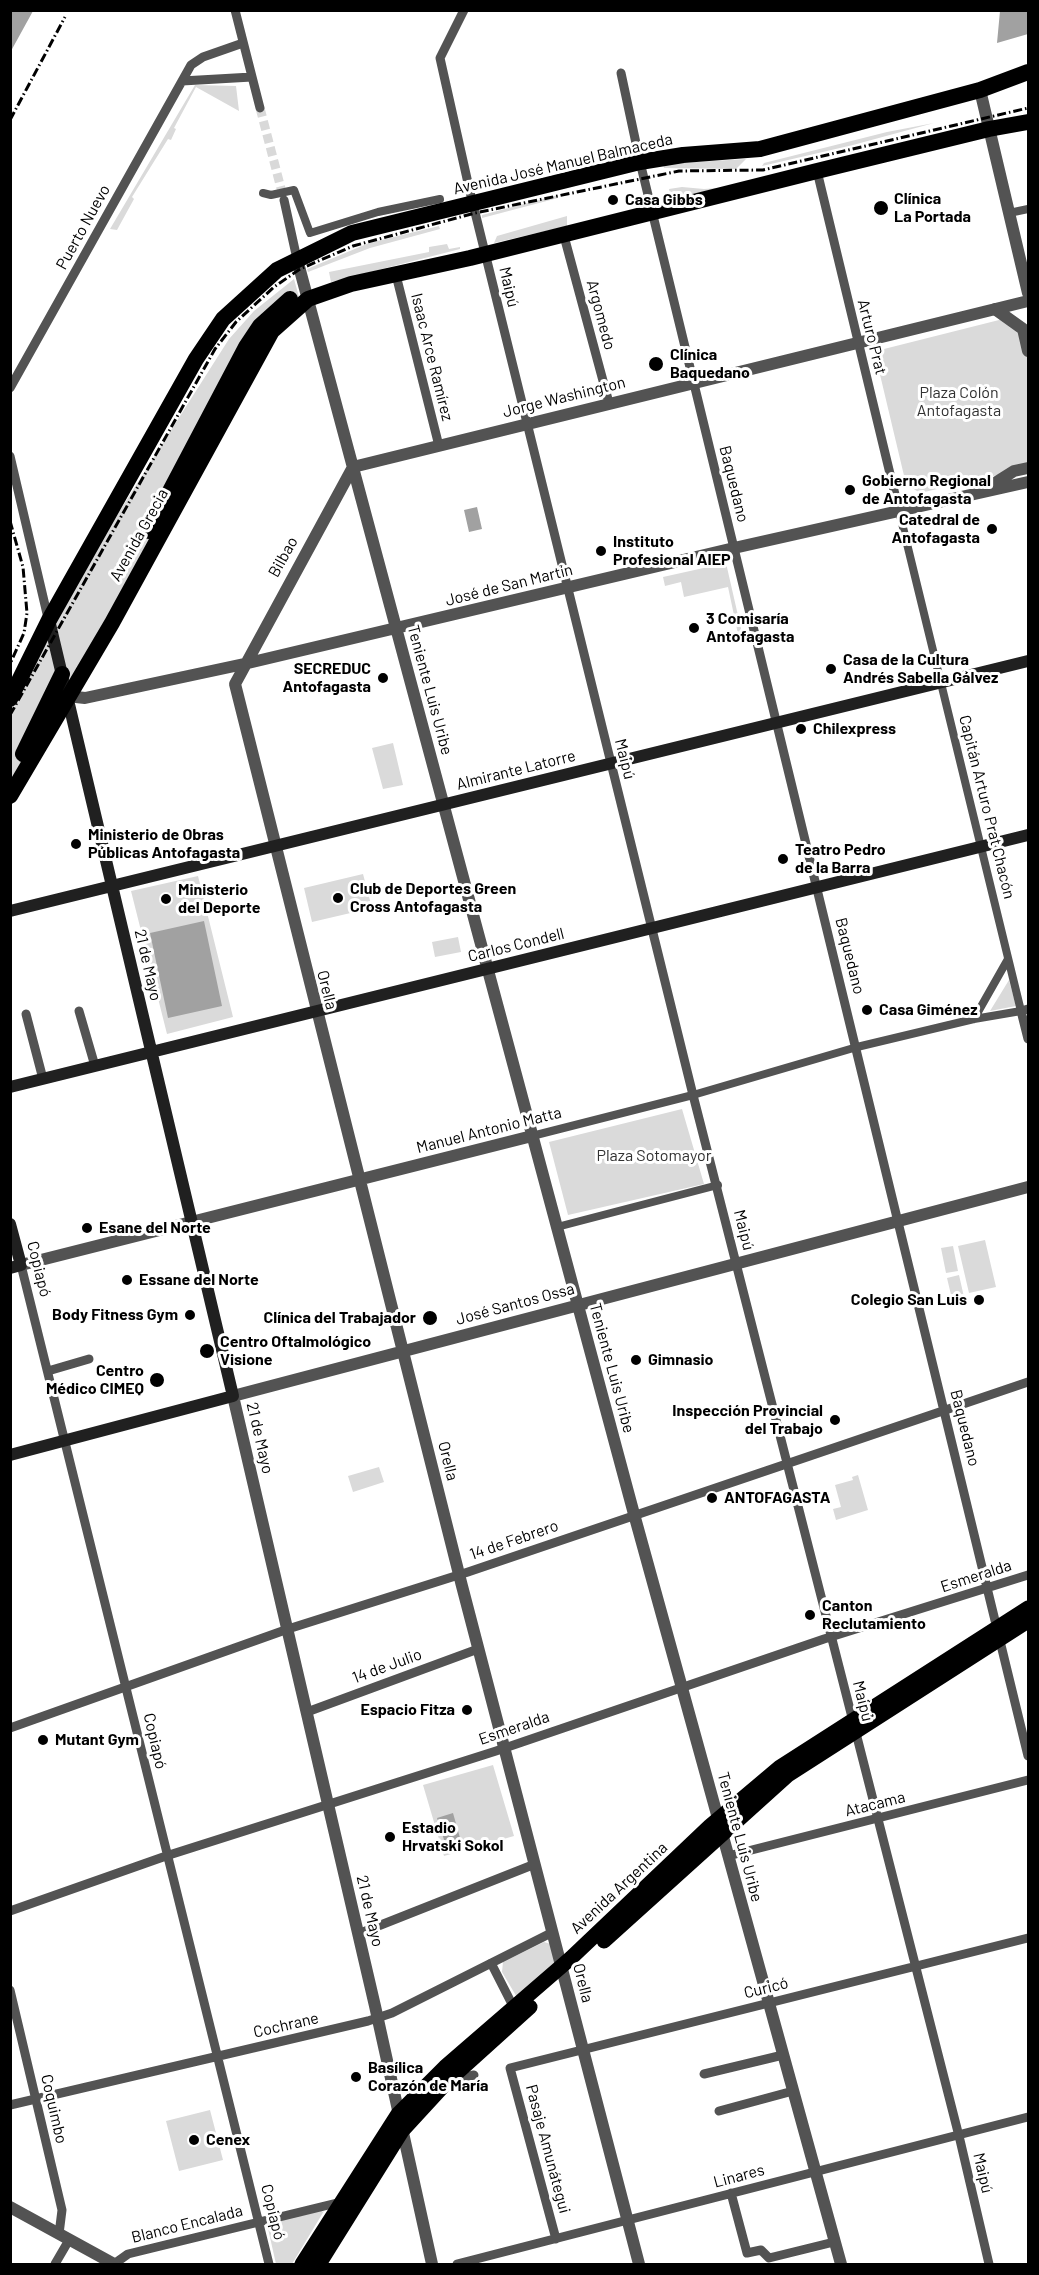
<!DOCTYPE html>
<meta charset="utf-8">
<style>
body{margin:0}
#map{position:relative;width:1039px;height:2275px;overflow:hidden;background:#fff;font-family:Barlow,sans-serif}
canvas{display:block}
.frame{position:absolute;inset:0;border:12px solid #000;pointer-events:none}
</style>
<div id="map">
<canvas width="1039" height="2275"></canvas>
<div class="frame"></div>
</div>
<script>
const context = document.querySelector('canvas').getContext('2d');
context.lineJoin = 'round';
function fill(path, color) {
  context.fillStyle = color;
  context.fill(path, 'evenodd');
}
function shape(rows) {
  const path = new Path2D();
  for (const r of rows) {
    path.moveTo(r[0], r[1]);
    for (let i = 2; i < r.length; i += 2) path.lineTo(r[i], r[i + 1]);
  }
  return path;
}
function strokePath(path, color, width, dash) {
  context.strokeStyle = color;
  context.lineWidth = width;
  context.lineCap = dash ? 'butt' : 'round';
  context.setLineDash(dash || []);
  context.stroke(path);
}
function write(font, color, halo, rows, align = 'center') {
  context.font = font + ' Barlow,sans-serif';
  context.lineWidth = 6;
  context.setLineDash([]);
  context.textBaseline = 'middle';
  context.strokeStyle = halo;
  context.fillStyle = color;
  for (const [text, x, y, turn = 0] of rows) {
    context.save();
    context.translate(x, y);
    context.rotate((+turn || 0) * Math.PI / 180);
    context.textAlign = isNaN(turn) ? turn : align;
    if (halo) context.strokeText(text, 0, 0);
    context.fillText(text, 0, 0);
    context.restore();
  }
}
fill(shape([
 [195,85,236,86,239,111,196,87,174,128,176,129,171,140,168,139,132,197,134,199,117,230,110,229],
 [934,123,853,145,762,166,764,163,887,132],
 [746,159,736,169,664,168,663,164],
 [682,187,704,189,719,188,671,199,669,189],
 [558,195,558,198,482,218,482,215],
 [567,216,567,226,494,243,497,236],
 [439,226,440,229,370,248,308,272,307,269,369,243],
 [447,244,449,249,460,247,460,249,331,282,329,272,429,252,429,247],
 [294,279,299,297,116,614,11,785,11,719,23,677,56,611,229,339,254,311],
 [1007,318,1012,321,1028,351,1028,468,920,493,906,484,877,362,880,355,884,349],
 [726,563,742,633,738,634,728,587,684,597,681,582,665,586,663,577],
 [393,743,403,785,383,789,372,748],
 [363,874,372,908,312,922,304,888],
 [198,876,233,1017,167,1034,131,891],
 [458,937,461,952,435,957,432,942],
 [1009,980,1016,1006,990,1011],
 [682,1109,704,1184,568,1215,549,1142],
 [985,1240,996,1287,969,1293,958,1246],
 [953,1246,958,1271,946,1273,941,1248],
 [959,1275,964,1297,952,1299,947,1278],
 [379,1467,384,1482,353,1492,348,1476],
 [858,1475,868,1510,836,1520,833,1509,841,1507,835,1485,853,1480,852,1477],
 [493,1765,514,1836,444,1856,423,1785],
 [544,1942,551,1944,557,1964,518,1999,502,1972,503,1962],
 [210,2110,223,2160,179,2171,166,2121],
 [323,2209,322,2212,324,2211,292,2264,276,2264,267,2224]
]), '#dadada');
fill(shape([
 [11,10,33,11,11,51,10,11],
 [1000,11,1028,11,1028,34,997,43],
 [477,507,482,529,469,532,464,510],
 [204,921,222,1006,168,1018,150,933],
 [453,1813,462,1845,447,1849,437,1818]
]), '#a1a1a1');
strokePath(shape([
 [260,108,284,200]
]), '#d9d9d9', 9, [9, 4.5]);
strokePath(shape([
 [263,193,271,195,294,190,310,233,378,212,440,199],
 [1009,213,1028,209],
 [974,1019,1008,959],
 [532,1136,693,1095,857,1047,974,1019,1021,1011,899,511],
 [557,1227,718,1185]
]), '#535353', 8);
strokePath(shape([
 [235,10,260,108],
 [464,10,440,58,470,192,693,1095,960,2140,989,2264],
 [621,73,640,162,1028,1756],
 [182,81,252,77],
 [817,171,899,511],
 [284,200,297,259],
 [564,236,609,403],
 [396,275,439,446],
 [10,388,191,65,203,57,243,43],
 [10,456,48,618],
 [1028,1009,1021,1011,1028,1039],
 [79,1011,95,1066],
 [26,1014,43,1079],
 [21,1265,269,2264],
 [48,1371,89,1359],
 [307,1712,478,1649],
 [10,1728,288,1629,468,1572,1028,1382],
 [728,1856,1028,1780],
 [10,1911,166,1856,496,1751,824,1639,1028,1575],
 [358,1934,535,1864],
 [491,1963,514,2008],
 [10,1990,62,2210,59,2234],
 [704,2074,783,2055],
 [453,2080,474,2075],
 [10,2105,368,2021,392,2013,553,1932],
 [719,2111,793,2091],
 [731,2193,747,2253,761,2250,769,2258,834,2242],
 [556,2239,510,2068,1028,1938],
 [55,2264,69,2240],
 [114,2264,128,2254,341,2202],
 [457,2264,1028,2117]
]), '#535353', 9);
strokePath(shape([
 [980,90,1028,293],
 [297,259,634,1514,841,2264],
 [995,309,1023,329,1028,351],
 [987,488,1014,471,1028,468],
 [67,696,85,698,244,664,734,548,1028,482],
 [21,1265,532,1136],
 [10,2207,114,2264],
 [432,2264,375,2006,233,1396,1028,1187],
 [639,2264,462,1586,235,684,353,467,1028,301]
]), '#535353', 12);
strokePath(shape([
 [10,911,1028,661],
 [10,1087,1028,835],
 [10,1224,21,1265,10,1268],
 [10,1455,233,1396,49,620]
]), '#202020', 12);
strokePath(shape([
 [604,1941,788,1775,1028,1621],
 [302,2264,398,2114,445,2067,571,1958,710,1826,780,1767,1028,1608],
 [319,2264,402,2131,448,2081,530,2007]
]), '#000', 15);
strokePath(shape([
 [149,531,246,347,260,326,290,299],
 [10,699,49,620,196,359,223,319,277,270,352,233,640,162,683,155,760,149,980,90,1028,72],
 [23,754,62,674],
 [10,796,112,623,272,331,308,299,351,284,470,258,817,171,989,129,1028,122]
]), '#000', 16);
strokePath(shape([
 [10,120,65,17],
 [10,521,23,567,27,613,24,633,10,664],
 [10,715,215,349,236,322,274,287,300,269,353,246,475,213,679,171,763,170,1028,108]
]), '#000', 3, [9, 3, 1.5, 3]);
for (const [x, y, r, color] of [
 [613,200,6,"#000"],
 [881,208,8,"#000"],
 [656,364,8,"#000"],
 [850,490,6,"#000"],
 [992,529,6,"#000"],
 [601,551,6,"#000"],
 [694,628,6,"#000"],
 [831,669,6,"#000"],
 [383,678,6,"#000"],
 [801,729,6,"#000"],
 [76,844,6,"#000"],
 [783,859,6,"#000"],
 [338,898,6,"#000"],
 [166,899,6,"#000"],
 [867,1010,6,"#000"],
 [87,1228,6,"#000"],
 [127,1280,6,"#000"],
 [979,1300,6,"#000"],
 [190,1315,6,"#000"],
 [430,1318,8,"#000"],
 [207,1351,8,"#000"],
 [636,1360,6,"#000"],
 [157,1380,8,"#000"],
 [835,1420,6,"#000"],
 [712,1498,6,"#000"],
 [810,1615,6,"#000"],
 [467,1710,6,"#000"],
 [43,1740,6,"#000"],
 [390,1837,6,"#000"],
 [356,2077,6,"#000"],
 [194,2140,6,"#000"]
]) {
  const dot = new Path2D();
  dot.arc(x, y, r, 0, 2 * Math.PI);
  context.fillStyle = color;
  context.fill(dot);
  strokePath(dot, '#fff', 2);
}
write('16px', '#000', '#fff', [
 ["Avenida José Manuel Balmaceda",563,164,-13],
 ["Puerto Nuevo",83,227,-61],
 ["Maipú",509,287,77],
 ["Argomedo",601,315,75],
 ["Arturo Prat",872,337,76],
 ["Isaac Arce Ramírez",432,357,76],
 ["Jorge Washington",564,397,-14],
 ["Baquedano",734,484,76],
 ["Avenida Grecia",139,535,-61],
 ["Bilbao",283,557,-61],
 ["José de San Martín",509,585,-14],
 ["Teniente Luis Uribe",430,690,75],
 ["Maipú",625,759,76],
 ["Almirante Latorre",516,770,-14],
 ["Capitán Arturo Prat Chacón",987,807,76],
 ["Carlos Condell",516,945,-14],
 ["Baquedano",850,956,76],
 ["21 de Mayo",148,965,77],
 ["Orella",327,990,76],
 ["Manuel Antonio Matta",489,1130,-14],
 ["Maipú",744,1230,76],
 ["Copiapó",39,1269,76],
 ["José Santos Ossa",515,1304,-15],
 ["Teniente Luis Uribe",612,1368,75],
 ["Baquedano",965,1428,76],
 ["21 de Mayo",260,1438,77],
 ["Orella",448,1461,76],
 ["14 de Febrero",514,1540,-19],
 ["Esmeralda",976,1576,-18],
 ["14 de Julio",387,1666,-20],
 ["Maipú",863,1701,76],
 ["Esmeralda",514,1728,-19],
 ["Copiapó",155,1741,77],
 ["Atacama",875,1804,-14],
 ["Teniente Luis Uribe",740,1837,75],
 ["Avenida Argentina",619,1888,-43],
 ["21 de Mayo",370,1911,77],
 ["Orella",583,1983,76],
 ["Curicó",766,1988,-14],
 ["Cochrane",286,2025,-13],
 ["Coquimbo",54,2109,77],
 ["Pasaje Amunátegui",548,2149,75],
 ["Maipú",983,2173,77],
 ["Linares",739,2176,-15],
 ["Copiapó",273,2212,76],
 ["Blanco Encalada",187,2224,-14]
]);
write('bold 16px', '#000', '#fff', [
 ["Clínica",894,199],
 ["La Portada",894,217],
 ["Casa Gibbs",625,200],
 ["Clínica",670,355],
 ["Baquedano",670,373],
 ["Gobierno Regional",862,481],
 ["de Antofagasta",862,499],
 ["Catedral de",980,520,"right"],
 ["Antofagasta",980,538,"right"],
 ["Instituto",613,542],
 ["Profesional AIEP",613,560],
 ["3 Comisaría",706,619],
 ["Antofagasta",706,637],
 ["Casa de la Cultura",843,660],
 ["Andrés Sabella Gálvez",843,678],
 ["SECREDUC",371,669,"right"],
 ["Antofagasta",371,687,"right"],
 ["Chilexpress",813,729],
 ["Ministerio de Obras",88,835],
 ["Públicas Antofagasta",88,853],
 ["Teatro Pedro",795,850],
 ["de la Barra",795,868],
 ["Club de Deportes Green",350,889],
 ["Cross Antofagasta",350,907],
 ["Ministerio",178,890],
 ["del Deporte",178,908],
 ["Casa Giménez",879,1010],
 ["Esane del Norte",99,1228],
 ["Essane del Norte",139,1280],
 ["Colegio San Luis",967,1300,"right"],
 ["Body Fitness Gym",178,1315,"right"],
 ["Clínica del Trabajador",416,1318,"right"],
 ["Centro Oftalmológico",220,1342],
 ["Visione",220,1360],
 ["Gimnasio",648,1360],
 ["Centro",144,1371,"right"],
 ["Médico CIMEQ",144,1389,"right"],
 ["Inspección Provincial",823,1411,"right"],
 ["del Trabajo",823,1429,"right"],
 ["ANTOFAGASTA",724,1498],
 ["Canton",822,1606],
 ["Reclutamiento",822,1624],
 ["Espacio Fitza",455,1710,"right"],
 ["Mutant Gym",55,1740],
 ["Estadio",402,1828],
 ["Hrvatski Sokol",402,1846],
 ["Basílica",368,2068],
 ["Corazón de María",368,2086],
 ["Cenex",206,2140]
], 'left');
write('16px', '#313131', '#fff', [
 ["Plaza Colón",959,393],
 ["Antofagasta",959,411],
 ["Plaza Sotomayor",654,1156]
]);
</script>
